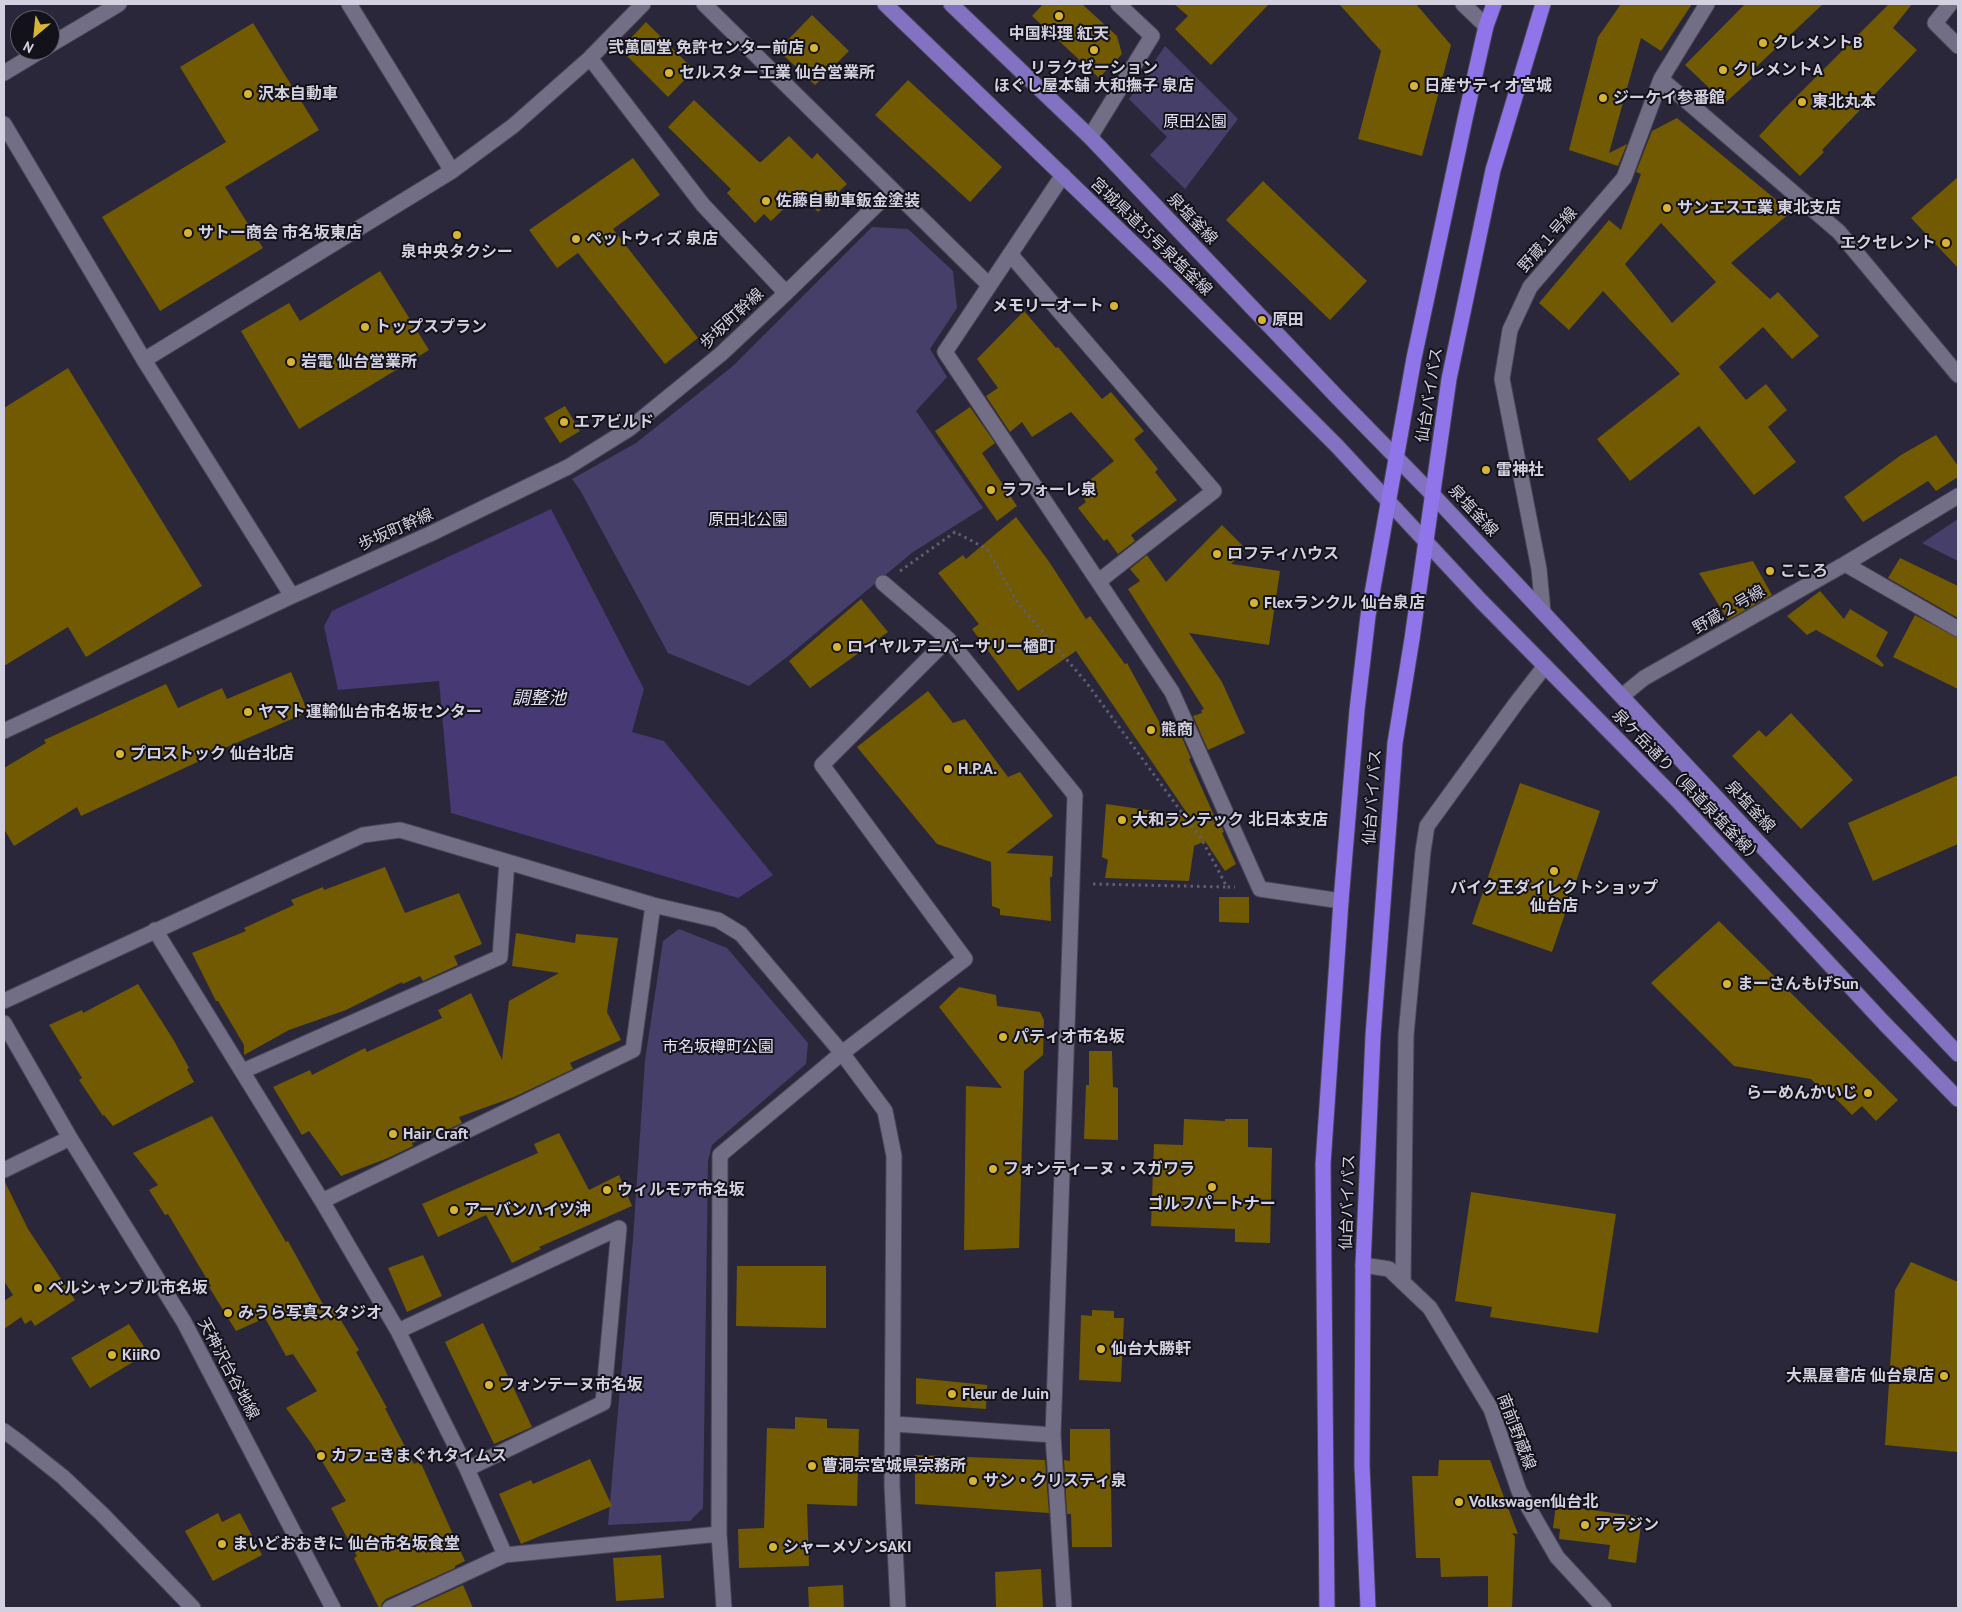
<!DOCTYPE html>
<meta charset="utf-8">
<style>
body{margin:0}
#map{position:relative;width:1962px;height:1612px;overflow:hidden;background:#2a273b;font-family:"PT Sans",sans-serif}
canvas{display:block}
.frame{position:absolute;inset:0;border:5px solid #d3d1df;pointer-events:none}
.north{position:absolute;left:10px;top:10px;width:50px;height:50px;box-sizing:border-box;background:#13111a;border:1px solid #605e69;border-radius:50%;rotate:208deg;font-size:14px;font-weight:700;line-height:20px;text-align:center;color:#d3d1df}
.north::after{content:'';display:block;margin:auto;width:18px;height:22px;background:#d8b434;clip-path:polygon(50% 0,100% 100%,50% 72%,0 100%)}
</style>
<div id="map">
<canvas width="1962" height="1612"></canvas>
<div class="frame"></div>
<div class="north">N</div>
</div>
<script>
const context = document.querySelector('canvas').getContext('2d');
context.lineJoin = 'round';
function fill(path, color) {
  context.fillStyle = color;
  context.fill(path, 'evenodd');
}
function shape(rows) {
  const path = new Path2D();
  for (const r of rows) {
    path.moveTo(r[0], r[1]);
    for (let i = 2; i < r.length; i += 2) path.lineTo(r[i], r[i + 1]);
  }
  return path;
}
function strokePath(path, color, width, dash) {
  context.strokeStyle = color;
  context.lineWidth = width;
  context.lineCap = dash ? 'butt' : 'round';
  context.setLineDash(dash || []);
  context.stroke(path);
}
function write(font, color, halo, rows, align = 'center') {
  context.font = font + ' "PT Sans","Noto Sans JP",sans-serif';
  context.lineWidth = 4;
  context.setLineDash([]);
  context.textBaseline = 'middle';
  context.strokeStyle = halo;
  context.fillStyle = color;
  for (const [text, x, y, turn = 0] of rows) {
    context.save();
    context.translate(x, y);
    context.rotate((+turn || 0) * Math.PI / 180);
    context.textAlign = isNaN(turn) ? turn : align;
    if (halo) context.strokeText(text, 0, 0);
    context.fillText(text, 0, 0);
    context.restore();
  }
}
fill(shape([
 [1165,46,1238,119,1185,189,1150,155,1167,137,1129,99],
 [872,227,908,229,953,271,957,308,930,349,947,377,916,411,983,508,913,552,787,657,749,686,668,653,580,490,572,479,636,443,733,366],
 [1958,519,1958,561,1922,543],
 [679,929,727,948,808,1043,806,1064,712,1145,708,1161,703,1508,690,1521,608,1525,633,1239,645,1060,663,941]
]), '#463f69');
fill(shape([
 [551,509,644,689,632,732,664,741,773,875,738,898,451,813,439,681,338,690,324,626,332,611]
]), '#463974');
fill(shape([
 [1043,4,1082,4,1117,36,1122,54,1099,78,1032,16],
 [1174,4,1269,4,1211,65,1175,29,1188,16],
 [1339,4,1416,4,1451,45,1422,156,1358,139,1381,51],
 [1621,4,1692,4,1661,51,1641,38,1609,153,1627,144,1618,166,1569,150,1598,37],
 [1745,4,1823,4,1755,68,1759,72,1725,103,1685,65],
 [1889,4,1912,4,1893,28,1917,50,1822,150,1824,152,1800,176,1759,136,1782,111],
 [812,15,849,51,815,85,778,50],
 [646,22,694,70,668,97,627,56,634,49,627,42],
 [253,23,319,130,225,187,263,248,160,311,102,217,226,142,180,67],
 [908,80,1002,167,970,202,875,115],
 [694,100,759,162,761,162,789,136,812,159,817,153,847,184,818,212,800,193,771,221,764,214,755,223,727,193,731,189,668,127],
 [1677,118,1791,212,1731,263,1770,299,1778,292,1819,336,1792,359,1763,327,1719,367,1746,400,1766,384,1787,410,1768,427,1796,462,1754,495,1699,426,1630,481,1597,439,1680,374,1603,291,1569,330,1539,303,1609,220,1621,230,1641,174,1636,172,1652,131],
 [1661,223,1716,282,1672,323,1625,264],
 [633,158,660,195,613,229,698,338,665,364,578,253,557,268,529,230],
 [1958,177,1958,268,1911,218],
 [1263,181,1367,281,1330,320,1226,220],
 [380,271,429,350,299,429,241,331,289,303,300,321],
 [1024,311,1056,348,1058,347,1102,399,1111,392,1144,431,1134,439,1158,469,1155,472,1177,500,1131,535,1135,541,1118,554,1107,539,1104,541,1078,508,1086,502,1084,499,1088,495,1081,487,1114,461,1071,412,1032,437,1022,422,1010,432,986,396,998,388,977,359],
 [68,368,202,586,86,657,68,627,4,666,4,408],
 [565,406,580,431,560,443,544,418],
 [970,407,995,443,982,453,1017,506,997,521,935,431],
 [1936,435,1958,466,1958,477,1936,491,1928,481,1863,522,1844,497,1901,455],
 [1016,517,1050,563,1086,619,1090,616,1125,664,1127,663,1162,727,1175,722,1191,758,1189,759,1216,820,1219,821,1224,832,1222,833,1236,864,1225,871,1205,841,1194,846,1189,881,1105,878,1108,860,1102,857,1106,804,1189,816,1076,651,1018,691,972,629,979,624,938,573,963,555,966,559],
 [1222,525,1246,549,1231,564,1280,571,1269,645,1189,633,1222,682,1245,733,1208,750,1193,716,1202,713,1201,710,1204,709,1128,589,1140,581,1130,569,1147,555,1166,582],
 [1900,558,1958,586,1958,618,1888,578],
 [1753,561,1772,595,1728,620,1699,573],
 [1820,591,1844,619,1850,609,1888,632,1876,656,1884,665,1882,667,1816,630,1807,635,1787,616],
 [861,599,888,632,810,688,789,661],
 [1915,615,1958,638,1958,689,1893,657],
 [291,672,308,712,204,757,204,759,81,816,77,807,14,846,4,829,4,768,46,743,44,740,166,684,178,708,222,688,227,699],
 [928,691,953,723,965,719,1008,777,1020,772,1053,816,1006,853,1053,856,1052,877,1050,877,1051,921,1000,915,1000,909,992,906,991,862,937,844,857,747],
 [1791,713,1853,780,1801,829,1732,756,1759,730,1766,737],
 [1958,775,1958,844,1873,881,1848,823],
 [1520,783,1600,811,1552,952,1472,924],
 [385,867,405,913,459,893,482,944,454,956,458,965,423,981,420,976,403,984,402,982,346,1010,289,1030,244,1055,244,1045,218,1001,216,1001,192,953,246,931,244,928,294,905,291,900,323,887,324,890],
 [1219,897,1249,897,1249,923,1219,922],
 [1719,921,1898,1100,1876,1121,1862,1106,1852,1115,1828,1091,1825,1094,1811,1079,1734,1066,1651,983],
 [516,933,575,943,576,934,618,938,607,1012,621,1040,570,1063,573,1069,514,1097,459,1117,462,1123,451,1128,412,1143,413,1146,388,1158,341,1176,309,1131,302,1135,273,1087,310,1070,312,1075,365,1048,367,1052,442,1018,438,1010,471,993,502,1060,509,1001,559,973,512,966],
 [138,984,173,1039,189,1068,187,1069,194,1082,113,1126,104,1115,103,1116,79,1080,82,1078,49,1025,82,1010,83,1013],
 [959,987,996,995,997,1006,1040,1012,1044,1020,1043,1055,1024,1071,1019,1248,964,1250,966,1086,1002,1088,939,1007],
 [1089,1051,1112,1051,1113,1087,1118,1088,1118,1140,1084,1139,1086,1085,1089,1085],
 [212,1116,286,1242,288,1241,325,1308,331,1304,359,1350,356,1352,387,1408,385,1408,414,1464,420,1461,465,1561,455,1566,455,1568,386,1599,382,1603,381,1608,379,1608,354,1558,357,1556,331,1508,346,1501,311,1443,286,1408,317,1391,293,1354,286,1356,265,1318,236,1331,209,1287,211,1286,168,1214,165,1215,149,1190,158,1185,133,1153],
 [1184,1119,1225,1121,1225,1119,1248,1119,1248,1147,1272,1148,1270,1243,1235,1242,1235,1229,1151,1226,1154,1144,1183,1145],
 [559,1133,589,1190,619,1175,632,1206,539,1247,541,1249,512,1263,486,1215,438,1237,422,1204,538,1153,534,1144],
 [4,1180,28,1229,75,1300,35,1326,31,1320,25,1324,21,1317,4,1329,4,1301,13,1295,4,1281],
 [1471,1192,1616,1214,1598,1333,1490,1317,1492,1307,1455,1301],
 [423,1255,442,1296,407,1312,388,1268],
 [1911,1262,1958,1282,1957,1452,1885,1445,1895,1290],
 [737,1266,826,1266,826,1328,736,1326],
 [1092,1310,1114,1311,1114,1318,1124,1318,1121,1382,1079,1380,1081,1315,1092,1316],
 [483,1323,532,1427,494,1444,445,1342],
 [129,1324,148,1353,90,1388,71,1358],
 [916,1378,987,1385,986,1409,916,1404],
 [795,1417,827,1419,827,1428,859,1429,857,1506,807,1504,809,1566,739,1568,738,1529,764,1528,767,1428,795,1429],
 [1070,1429,1110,1429,1112,1547,1072,1547,1071,1514,1067,1514,1064,1460,1070,1461],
 [915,1455,1045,1460,1049,1513,915,1504],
 [590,1459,612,1506,521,1544,499,1494,531,1480,533,1484],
 [1439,1460,1490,1460,1518,1534,1512,1533,1515,1537,1512,1608,1488,1608,1488,1576,1441,1577,1440,1558,1416,1558,1412,1476,1438,1476],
 [1556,1505,1642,1517,1636,1563,1608,1559,1610,1545,1559,1539,1560,1529,1553,1528],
 [218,1513,222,1522,240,1513,262,1555,213,1581,185,1531],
 [661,1555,664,1598,616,1601,613,1558],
 [1041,1569,1043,1608,996,1608,995,1572],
 [463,1585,473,1608,412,1608],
 [843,1585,844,1608,809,1608,808,1587]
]), '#715a01');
const minor = shape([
 [349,4,452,171],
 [704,4,989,285],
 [1463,4,1486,26],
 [1950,4,1935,23,1958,46],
 [50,45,119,4],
 [4,73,42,50],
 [1661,79,1839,232,1958,375],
 [4,124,144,360,292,596],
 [1090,137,1152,36,1118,4],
 [1063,175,945,352,1172,692,1260,889,1341,901],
 [1010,254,1214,491,1099,581],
 [786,293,892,190],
 [144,360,452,171,513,126,590,58,643,4],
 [1845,564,1958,629],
 [883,583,948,639,1075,795,1053,1435,1064,1608],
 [1543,612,1539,569,1502,379,1510,330,1530,287,1624,178,1661,79,1707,4],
 [1622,696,1644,678,1845,564,1958,496],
 [4,731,292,596,430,534,568,467,629,429,721,354,786,293,703,205,590,58],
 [155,930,322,1201,398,1331,467,1469,505,1555],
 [4,1001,363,835,400,830,653,905,718,920,741,934,842,1053,885,1111,894,1156,892,1485,898,1608],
 [4,1023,70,1138,184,1322,333,1608],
 [243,1071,500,957,507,862],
 [4,1170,70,1138],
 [322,1201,633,1050,653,905],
 [1363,1265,1389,1269,1430,1308,1491,1409,1519,1491,1557,1557,1604,1608],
 [1403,1282,1406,1035,1423,851,1427,826,1517,702,1545,666],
 [398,1331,619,1228,603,1403,467,1469],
 [894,1424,1053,1435],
 [4,1431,19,1442,63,1477,103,1515,193,1608],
 [390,1608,505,1555,719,1534],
 [724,1608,719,1534,720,1155,842,1053,965,959,822,765,948,639]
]);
const major = shape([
 [885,4,1171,280,1337,446,1481,601,1677,800,1884,1023,1958,1099],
 [951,4,1090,137,1338,398,1432,494,1802,889,1958,1054]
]);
const highway = shape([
 [1327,1608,1323,1164,1341,901,1357,710,1368,616,1414,358,1465,119,1486,26,1494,4],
 [1368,1608,1362,1465,1363,1265,1373,1036,1395,743,1412,639,1449,379,1493,170,1543,4]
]);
strokePath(minor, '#494557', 17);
strokePath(major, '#494557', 17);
strokePath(highway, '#494557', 17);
strokePath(shape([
 [900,571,955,532,987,549,1018,603,1086,682,1202,840,1227,887,1235,887],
 [1093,884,1226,887]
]), '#605d6f', 3, [2.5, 4]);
strokePath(minor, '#716e86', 15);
strokePath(major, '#8372c1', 15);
strokePath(highway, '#8f75e9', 15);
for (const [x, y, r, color] of [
 [1059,16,5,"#d8b434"],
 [1763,43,5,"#d8b434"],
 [814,48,5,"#d8b434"],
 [1094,50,5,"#d8b434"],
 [1723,70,5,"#d8b434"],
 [669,73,5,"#d8b434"],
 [1414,86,5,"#d8b434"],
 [248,94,5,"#d8b434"],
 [1603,98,5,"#d8b434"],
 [1802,102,5,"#d8b434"],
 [766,201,5,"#d8b434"],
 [1667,208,5,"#d8b434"],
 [188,233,5,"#d8b434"],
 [457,235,5,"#d8b434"],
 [576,239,5,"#d8b434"],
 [1946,243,5,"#d8b434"],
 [1114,306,5,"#d8b434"],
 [1262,320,5,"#d8b434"],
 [365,327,5,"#d8b434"],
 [291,362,5,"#d8b434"],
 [564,422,5,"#d8b434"],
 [1486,470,5,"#d8b434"],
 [991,490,5,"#d8b434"],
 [1217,554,5,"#d8b434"],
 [1770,571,5,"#d8b434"],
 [1254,603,5,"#d8b434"],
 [837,647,5,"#d8b434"],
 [248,712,5,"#d8b434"],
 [1151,730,5,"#d8b434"],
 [120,754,5,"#d8b434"],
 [948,769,5,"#d8b434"],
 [1122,820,5,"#d8b434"],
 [1554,871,5,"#d8b434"],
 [1727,984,5,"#d8b434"],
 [1003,1037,5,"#d8b434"],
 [1868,1093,5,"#d8b434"],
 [393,1134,5,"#d8b434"],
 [993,1169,5,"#d8b434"],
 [1212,1187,5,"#d8b434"],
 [607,1190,5,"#d8b434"],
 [454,1210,5,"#d8b434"],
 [38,1288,5,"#d8b434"],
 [228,1313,5,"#d8b434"],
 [1101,1349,5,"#d8b434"],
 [112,1355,5,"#d8b434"],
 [1944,1376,5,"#d8b434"],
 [489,1385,5,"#d8b434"],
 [952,1394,5,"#d8b434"],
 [321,1456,5,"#d8b434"],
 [812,1466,5,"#d8b434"],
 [973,1481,5,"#d8b434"],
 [1459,1502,5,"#d8b434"],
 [1585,1525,5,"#d8b434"],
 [222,1544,5,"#d8b434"],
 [773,1547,5,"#d8b434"]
]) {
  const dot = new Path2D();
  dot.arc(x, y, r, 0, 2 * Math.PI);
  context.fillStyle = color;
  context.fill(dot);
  strokePath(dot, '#13111a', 2);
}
write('bold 16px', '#d3d1df', '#13111a', [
 ["中国料理 紅天",1059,34,"center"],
 ["クレメントB",1773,43],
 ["弐萬圓堂 免許センター前店",804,48,"right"],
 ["リラクゼーション",1094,68,"center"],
 ["ほぐし屋本舗 大和撫子 泉店",1094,86,"center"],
 ["クレメントA",1733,70],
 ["セルスター工業 仙台営業所",679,73],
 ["日産サティオ宮城",1424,86],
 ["沢本自動車",258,94],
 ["ジーケイ参番館",1613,98],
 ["東北丸本",1812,102],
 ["佐藤自動車鈑金塗装",776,201],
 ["サンエス工業 東北支店",1677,208],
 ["サトー商会 市名坂東店",198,233],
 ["ペットウィズ 泉店",586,239],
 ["エクセレント",1936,243,"right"],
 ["泉中央タクシー",457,252,"center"],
 ["メモリーオート",1104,306,"right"],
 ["原田",1272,320],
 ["トップスプラン",375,327],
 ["岩電 仙台営業所",301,362],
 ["エアビルド",574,422],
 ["雷神社",1496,470],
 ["ラフォーレ泉",1001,490],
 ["ロフティハウス",1227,554],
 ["こころ",1780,571],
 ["Flexランクル 仙台泉店",1264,603],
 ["ロイヤルアニバーサリー楢町",847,647],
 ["ヤマト運輸仙台市名坂センター",258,712],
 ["熊商",1161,730],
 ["プロストック 仙台北店",130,754],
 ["H.P.A.",958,769],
 ["大和ランテック 北日本支店",1132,820],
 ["バイク王ダイレクトショップ",1554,888,"center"],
 ["仙台店",1554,906,"center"],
 ["まーさんもげSun",1737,984],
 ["パティオ市名坂",1013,1037],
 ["らーめんかいじ",1858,1093,"right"],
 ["Hair Craft",403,1134],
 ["フォンティーヌ・スガワラ",1003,1169],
 ["ウィルモア市名坂",617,1190],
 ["ゴルフパートナー",1212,1204,"center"],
 ["アーバンハイツ沖",464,1210],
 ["ベルシャンブル市名坂",48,1288],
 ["みうら写真スタジオ",238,1313],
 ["仙台大勝軒",1111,1349],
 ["KiiRO",122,1355],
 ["大黒屋書店 仙台泉店",1934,1376,"right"],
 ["フォンテーヌ市名坂",499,1385],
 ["Fleur de Juin",962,1394],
 ["カフェきまぐれタイムス",331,1456],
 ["曹洞宗宮城県宗務所",822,1466],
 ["サン・クリスティ泉",983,1481],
 ["Volkswagen仙台北",1469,1502],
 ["アラジン",1595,1525],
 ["まいどおおきに 仙台市名坂食堂",232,1544],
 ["シャーメゾンSAKI",783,1547]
], 'left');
write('16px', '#e3e1f4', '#13111a', [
 ["原田公園",1195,122],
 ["原田北公園",748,520],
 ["市名坂樽町公園",718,1047]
]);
write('16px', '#d3d1df', '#13111a', [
 ["泉塩釜線",1192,219,46],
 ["宮城県道35号泉塩釜線",1151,237,44],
 ["野蔵１号線",1548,240,-49],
 ["歩坂町幹線",732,319,-43],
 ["仙台バイパス",1430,395,-81],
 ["泉塩釜線",1473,511,47],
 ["歩坂町幹線",396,530,-24],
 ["野蔵２号線",1729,610,-30],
 ["泉ケ岳通り（県道泉塩釜線）",1687,787,46],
 ["仙台バイパス",1373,797,-86],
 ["泉塩釜線",1750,807,47],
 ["仙台バイパス",1348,1202,-88],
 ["天神沢台谷地線",228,1369,62],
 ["南前野蔵線",1516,1432,69]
]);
write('italic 18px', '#e3e1f4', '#13111a', [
 ["調整池",539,699]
]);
</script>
